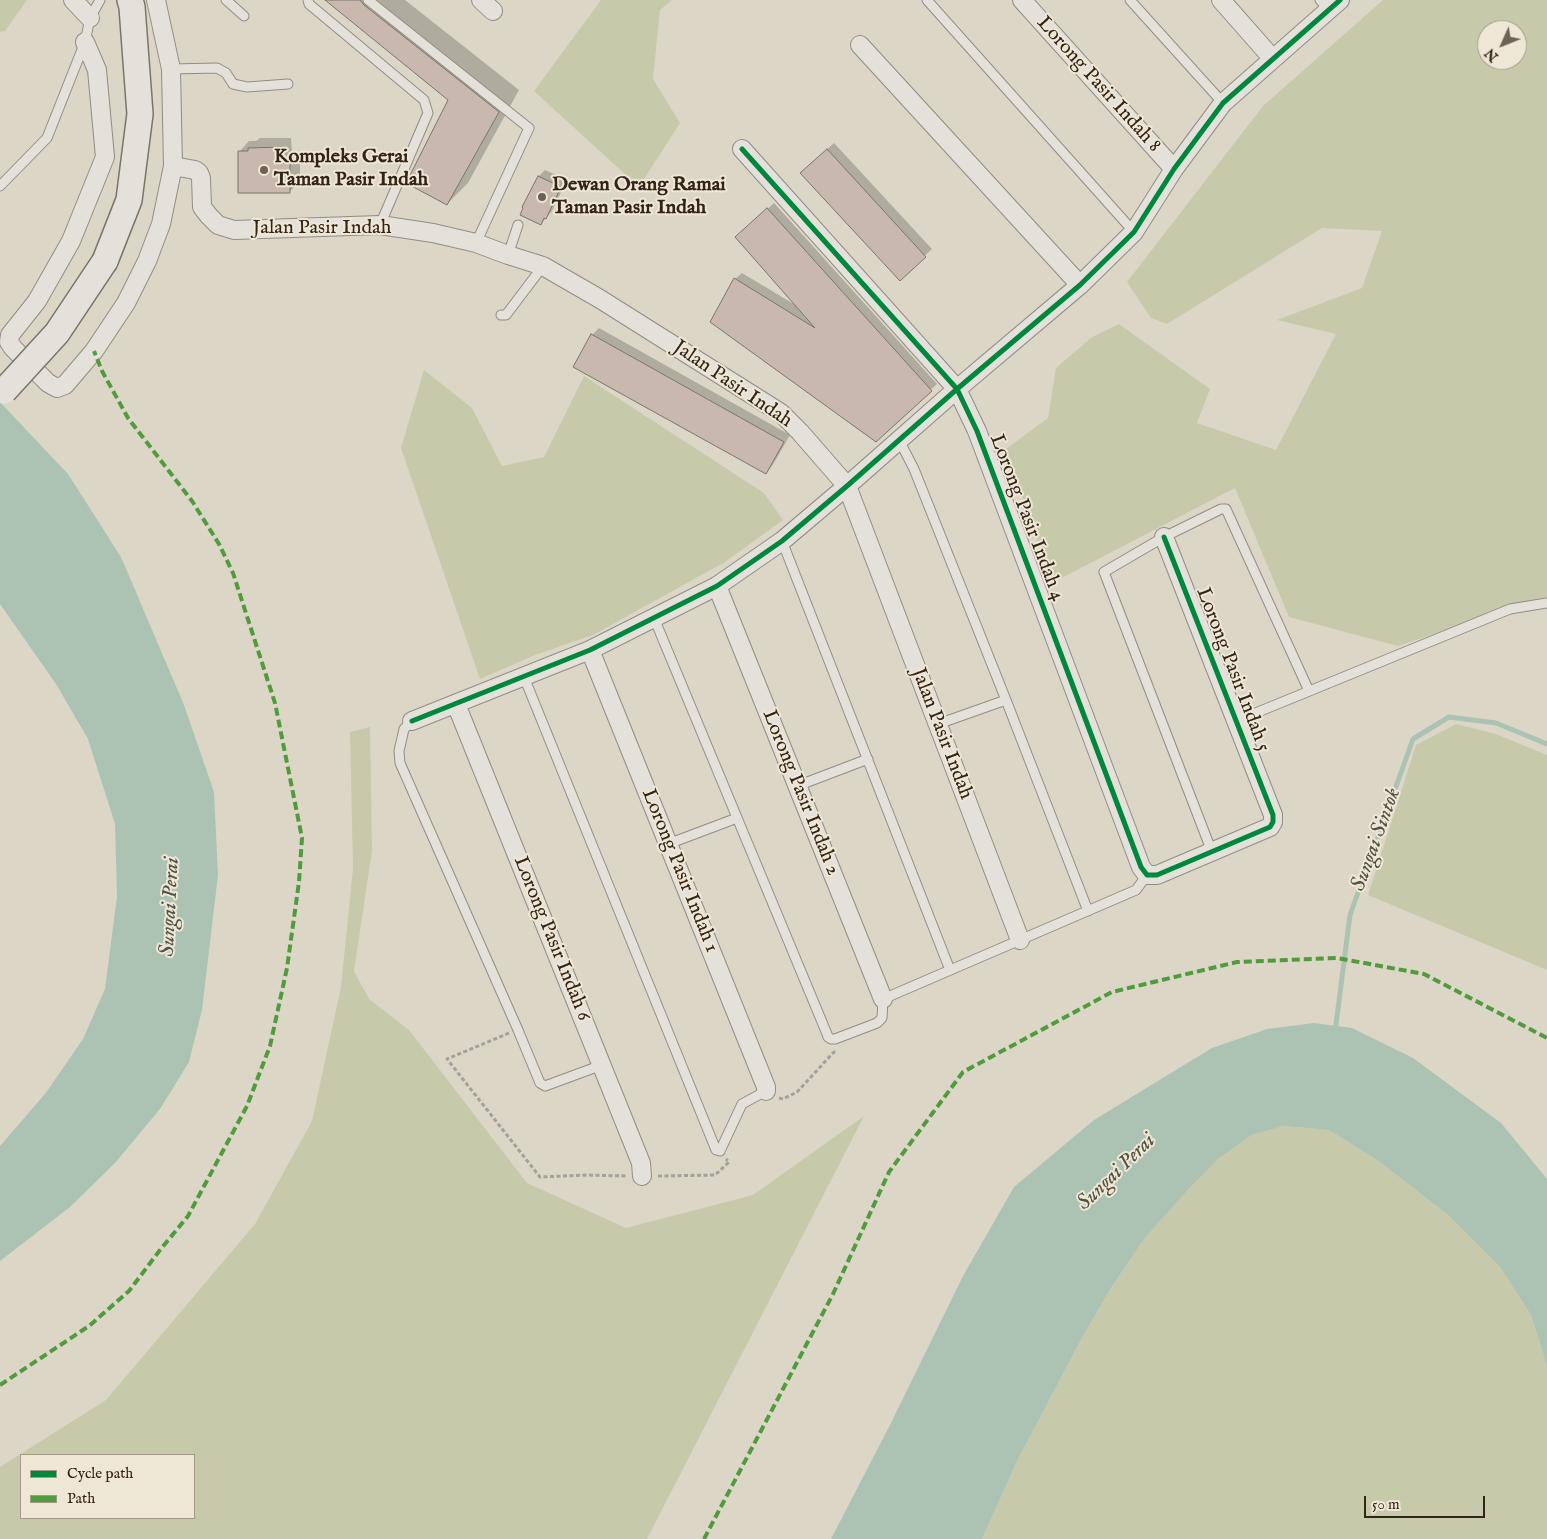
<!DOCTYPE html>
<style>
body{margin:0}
#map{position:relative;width:1547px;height:1539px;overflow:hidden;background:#dcd6c7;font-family:"IM FELL English",serif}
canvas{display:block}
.legend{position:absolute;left:20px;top:1454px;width:175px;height:65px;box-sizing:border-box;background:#eee7d5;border:1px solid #a39989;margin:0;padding:6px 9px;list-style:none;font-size:15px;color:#332418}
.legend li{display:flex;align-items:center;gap:10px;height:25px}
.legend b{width:25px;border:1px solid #a39989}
.north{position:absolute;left:1477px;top:20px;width:50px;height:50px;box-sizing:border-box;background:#eee7d5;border:1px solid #a39989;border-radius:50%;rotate:226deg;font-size:14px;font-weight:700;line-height:20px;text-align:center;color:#332418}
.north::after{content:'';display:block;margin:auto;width:18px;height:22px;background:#6e6255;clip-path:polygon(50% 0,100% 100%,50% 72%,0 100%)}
.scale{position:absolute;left:1364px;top:1496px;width:121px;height:22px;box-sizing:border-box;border:2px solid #332418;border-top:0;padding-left:6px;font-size:15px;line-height:18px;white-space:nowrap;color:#332418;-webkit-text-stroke:4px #eee7d5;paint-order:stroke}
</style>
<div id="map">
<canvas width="1547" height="1539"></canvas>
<ul class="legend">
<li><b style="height:6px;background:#00873e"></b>Cycle path</li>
<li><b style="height:6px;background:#519b3e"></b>Path</li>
</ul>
<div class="north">N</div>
<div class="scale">50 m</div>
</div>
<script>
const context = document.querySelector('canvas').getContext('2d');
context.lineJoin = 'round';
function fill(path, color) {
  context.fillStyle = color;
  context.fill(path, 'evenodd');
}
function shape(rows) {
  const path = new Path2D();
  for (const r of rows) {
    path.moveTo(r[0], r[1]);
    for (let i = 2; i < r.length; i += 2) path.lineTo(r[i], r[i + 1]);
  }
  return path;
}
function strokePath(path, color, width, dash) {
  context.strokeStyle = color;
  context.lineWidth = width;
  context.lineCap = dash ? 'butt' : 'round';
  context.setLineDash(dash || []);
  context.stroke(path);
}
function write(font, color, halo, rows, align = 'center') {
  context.font = font + ' "IM FELL English",serif';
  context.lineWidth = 4;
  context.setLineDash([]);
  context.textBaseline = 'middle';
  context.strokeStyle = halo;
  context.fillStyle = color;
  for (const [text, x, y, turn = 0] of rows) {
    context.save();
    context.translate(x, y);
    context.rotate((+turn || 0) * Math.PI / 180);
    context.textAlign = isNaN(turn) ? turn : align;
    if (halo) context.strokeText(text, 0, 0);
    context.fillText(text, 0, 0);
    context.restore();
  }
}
fill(shape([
 [0,0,27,0,5,31,0,32],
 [601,0,672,0,660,10,653,79,680,123,639,187,534,91],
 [1383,0,1547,0,1547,597,1398,646,1289,617,1235,488,1052,583,1006,449,1048,418,1056,368,1092,337,1119,324,1210,389,1197,423,1276,450,1336,334,1277,320,1362,288,1382,231,1322,228,1167,324,1151,318,1127,282,1263,106],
 [1487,30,1517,30,1517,60,1487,60],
 [424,370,472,408,502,466,544,457,584,376,764,493,783,520,725,562,593,635,535,655,480,679,401,448],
 [1456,724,1496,734,1547,755,1547,970,1368,895,1416,745],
 [370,727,372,851,354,971,369,999,409,1030,527,1183,626,1228,753,1195,864,1116,647,1539,0,1539,0,1467,106,1400,255,1224,312,1121,341,987,353,868,350,732],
 [21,1455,194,1455,194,1518,21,1518],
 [1284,1126,1329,1130,1377,1160,1447,1214,1500,1267,1531,1315,1547,1366,1547,1539,982,1539,1017,1461,1083,1336,1111,1288,1144,1239,1187,1191,1218,1159,1252,1135]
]), '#c6caaa');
fill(shape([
 [0,402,68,474,121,557,184,705,214,792,218,875,202,1010,189,1062,160,1109,115,1163,70,1207,0,1261,0,1146,45,1094,83,1039,105,989,117,896,115,824,88,739,56,684,0,604],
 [1314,1023,1352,1028,1413,1058,1501,1123,1547,1179,1547,1366,1531,1315,1500,1267,1447,1214,1377,1160,1329,1130,1284,1126,1252,1135,1218,1159,1187,1191,1144,1239,1111,1288,1083,1336,1017,1461,982,1539,831,1539,891,1423,963,1276,1014,1187,1094,1120,1212,1048,1267,1029]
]), '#acc3b3');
fill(shape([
 [333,0,405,0,519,90,468,183,447,204,450,99],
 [260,138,291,138,292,153,300,153,300,182,289,192,239,152,249,141,256,141],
 [834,143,932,249,900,279,809,166],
 [545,170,567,180,552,211,541,224,524,207,539,176],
 [774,203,937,384,876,440,735,279,742,273,797,306,744,231],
 [599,328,790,435,772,466,766,473,592,335]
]), '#0003');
strokePath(shape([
 [1335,1032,1350,915,1413,739,1449,717,1496,723,1547,744]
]), '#acc3b3', 5);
const building = shape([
 [325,0,360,0,364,5,499,112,447,205,406,183,448,100,325,0],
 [282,147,282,163,290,163,290,193,238,193,238,151,248,151,248,148,282,147],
 [827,149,926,257,900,281,800,173,827,149],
 [538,176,561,187,546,219,544,218,541,225,520,215,523,208,522,207,538,176],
 [767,208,932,391,876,442,710,322,734,278,815,328,735,237,767,208],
 [591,334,784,442,766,474,573,367,591,334]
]);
fill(building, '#c9b8ae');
strokePath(building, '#7a756c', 1);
const lane = shape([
 [226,0,244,16],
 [308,0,309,4,424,100,428,113,380,225],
 [368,0,529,128,476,243],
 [927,0,1134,232],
 [1130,0,1223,103],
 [1320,0,1329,10],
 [171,69,217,68,226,73,233,84,247,87,288,84],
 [0,186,47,138,85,42,90,18,100,0],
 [508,255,518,225],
 [501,315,506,315,543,266],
 [899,440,914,469,1006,700,1088,911],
 [782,541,950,970],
 [654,618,827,1034,828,1037,831,1039,835,1039,877,1023,882,1018,883,999,1136,890,1147,875],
 [524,677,716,1150,720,1151,742,1104,766,1091],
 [412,721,404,729,399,751,400,763,518,1030,540,1083,545,1086,602,1065],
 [1236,721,1510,609,1547,603],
 [938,724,1006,700],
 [797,786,868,759],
 [668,844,737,818],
 [1212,852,1104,572,1164,537,1221,509,1226,509,1309,691]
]);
const street = shape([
 [73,0,90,18],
 [481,0,493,11],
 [1022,0,1174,169],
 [1221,0,1272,58],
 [85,42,97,70,105,157,71,241,37,301,10,335,9,342,13,348,48,383,57,388,65,385,94,351,126,303,147,261,161,224,173,166,171,69,156,0],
 [860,45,1080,285],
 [742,149,957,389,977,431,1141,867,1147,875,1157,875,1270,827,1273,822,1273,815,1164,537],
 [173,166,195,170,199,173,201,178,202,207,209,216,218,225,234,230,380,225,433,233,476,243,508,255,543,266,600,299,781,413,800,432,847,486,1020,940],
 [717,586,883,999],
 [590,650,766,1087,766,1091],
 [456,704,641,1163,642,1176],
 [412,721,590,650,717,586,782,541,847,486,957,389,1080,285,1134,232,1174,169,1223,103,1340,0]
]);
const secondary = shape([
 [105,261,129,200,140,114,132,7,130,0]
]);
strokePath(lane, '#928d83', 11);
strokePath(street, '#928d83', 20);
strokePath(secondary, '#7a756c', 28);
strokePath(shape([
 [509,1033,447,1059,540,1177,587,1175,627,1176],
 [779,1098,783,1099,797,1092,834,1052,834,1050],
 [658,1176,715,1175,729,1162,726,1159]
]), '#a5a099', 3, [4, 2.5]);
strokePath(lane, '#e4e1da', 9);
strokePath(street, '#e4e1da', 18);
strokePath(secondary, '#e4e1da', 25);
const secondaryBridge = shape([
 [4,391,57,333,105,261]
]);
strokePath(secondaryBridge, '#7a756c', 28, []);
strokePath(secondaryBridge, '#e4e1da', 25);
strokePath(shape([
 [0,1385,89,1326,129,1291,160,1250,188,1216,247,1106,270,1046,287,968,299,882,302,838,275,703,233,573,219,544,192,501,128,418,102,371,94,351],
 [704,1539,833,1294,889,1172,963,1072,1112,992,1237,962,1337,958,1424,974,1547,1038]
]), '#519b3e', 4, [8, 4]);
strokePath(shape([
 [742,149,957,389,977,431,1141,867,1147,875,1157,875,1270,827,1273,822,1273,815,1164,537],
 [412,721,590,650,717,586,782,541,847,486,957,389,1080,285,1134,232,1174,169,1223,103,1340,0]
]), '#00873e', 5);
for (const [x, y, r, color] of [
 [264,170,5,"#6e6255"],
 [542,197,5,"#6e6255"]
]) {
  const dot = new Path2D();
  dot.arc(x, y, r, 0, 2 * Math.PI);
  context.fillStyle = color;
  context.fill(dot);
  strokePath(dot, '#eee7d5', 2);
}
write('20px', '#332418', '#eee7d5', [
 ["Lorong Pasir Indah 8",1098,85,48],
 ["Jalan Pasir Indah",322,229],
 ["Jalan Pasir Indah",732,385,34],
 ["Lorong Pasir Indah 4",1026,518,69],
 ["Lorong Pasir Indah 5",1232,670,69],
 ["Jalan Pasir Indah",941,734,69],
 ["Lorong Pasir Indah 2",800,793,68],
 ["Lorong Pasir Indah 1",679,871,68],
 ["Lorong Pasir Indah 6",551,939,68]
]);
write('bold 20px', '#332418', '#eee7d5', [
 ["Kompleks Gerai",274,158],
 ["Taman Pasir Indah",274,181],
 ["Dewan Orang Ramai",552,186],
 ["Taman Pasir Indah",552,209]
], 'left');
write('italic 21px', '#515144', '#eee7d5', [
 ["Sungai Sintok",1377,840,-70],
 ["Sungai Perai",171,907,-87],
 ["Sungai Perai",1117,1173,-44]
]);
</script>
